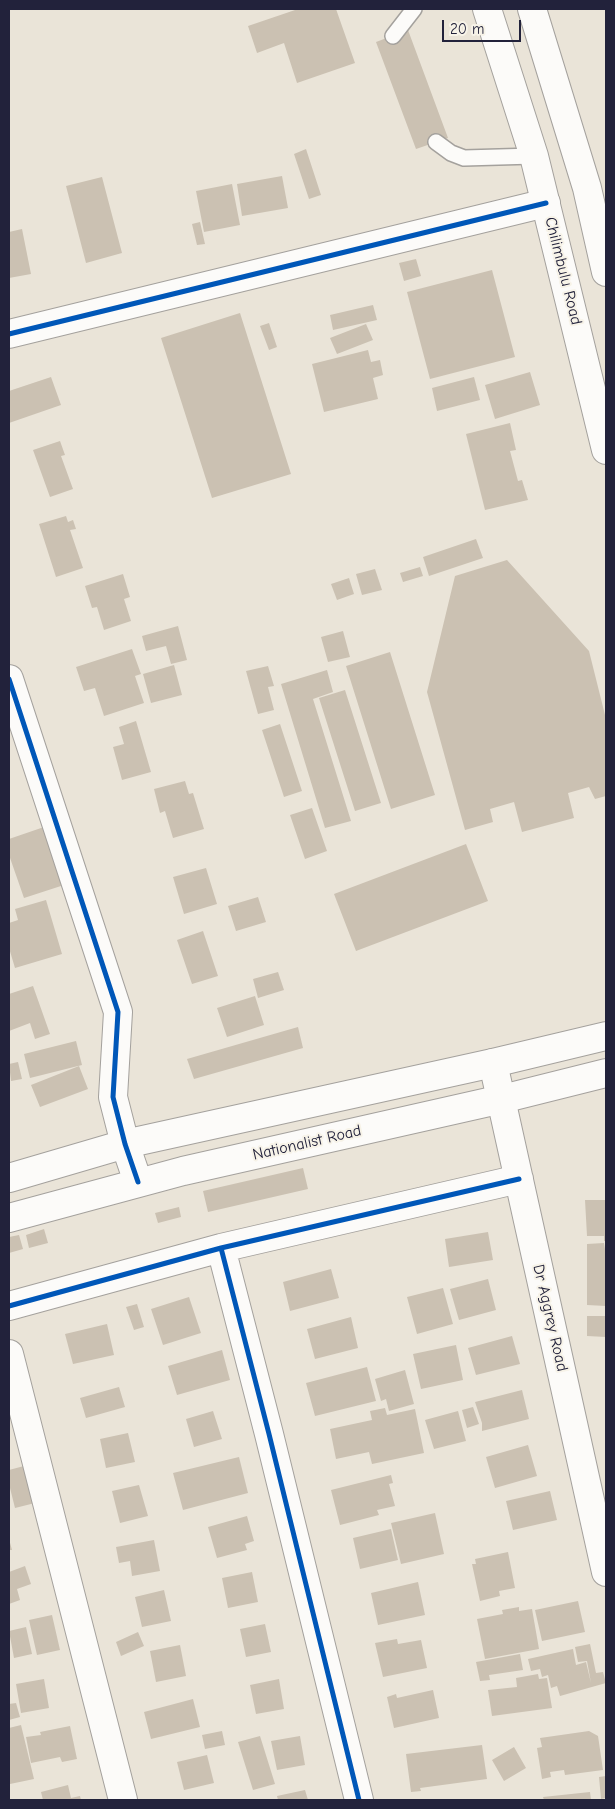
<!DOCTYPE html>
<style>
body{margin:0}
#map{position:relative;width:615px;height:1809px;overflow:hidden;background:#eae4d8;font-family:"Comic Neue",sans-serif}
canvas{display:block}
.frame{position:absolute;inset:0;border:10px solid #22223b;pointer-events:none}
.scale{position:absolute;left:442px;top:20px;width:79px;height:22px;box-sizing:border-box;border:2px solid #22223b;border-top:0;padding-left:6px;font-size:15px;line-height:18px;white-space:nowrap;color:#22223b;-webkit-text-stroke:4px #f7f3e8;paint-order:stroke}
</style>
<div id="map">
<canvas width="615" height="1809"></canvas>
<div class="frame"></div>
<div class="scale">20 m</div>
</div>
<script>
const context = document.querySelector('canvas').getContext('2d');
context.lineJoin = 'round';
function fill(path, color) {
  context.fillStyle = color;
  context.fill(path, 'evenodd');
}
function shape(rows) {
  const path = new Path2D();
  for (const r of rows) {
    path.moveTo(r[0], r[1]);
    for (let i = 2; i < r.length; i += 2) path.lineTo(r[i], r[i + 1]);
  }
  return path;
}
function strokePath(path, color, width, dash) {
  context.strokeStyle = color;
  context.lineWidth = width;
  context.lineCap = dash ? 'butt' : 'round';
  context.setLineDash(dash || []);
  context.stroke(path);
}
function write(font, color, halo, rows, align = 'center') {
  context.font = font + ' "Comic Neue",sans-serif';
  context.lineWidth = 4;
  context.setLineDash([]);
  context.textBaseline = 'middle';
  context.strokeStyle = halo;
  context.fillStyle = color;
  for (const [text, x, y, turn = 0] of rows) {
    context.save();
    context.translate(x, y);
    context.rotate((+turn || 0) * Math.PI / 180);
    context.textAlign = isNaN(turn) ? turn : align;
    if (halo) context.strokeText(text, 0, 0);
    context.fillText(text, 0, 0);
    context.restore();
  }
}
fill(shape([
 [298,9,336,9,355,63,297,83,284,43,257,53,248,26],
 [408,30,448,138,416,149,376,42],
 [306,149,321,195,309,199,294,154],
 [282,176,288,208,242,216,237,184],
 [102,177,122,253,86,263,66,186],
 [232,184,240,225,204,232,196,191],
 [200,222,205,244,197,245,192,224],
 [22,229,31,274,9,278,9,232],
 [416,259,421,276,404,281,399,263],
 [492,270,515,357,430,379,407,292],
 [373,305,377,320,333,330,330,315],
 [240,313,291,474,212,498,161,338],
 [269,323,277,347,269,350,260,326],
 [366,324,373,340,337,354,330,338],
 [368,350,371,362,380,360,383,375,373,378,378,399,324,412,312,364],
 [530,372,540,405,495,419,485,385],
 [51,377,61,405,9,423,9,391],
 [474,377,480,400,437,411,432,388],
 [510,423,516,450,510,451,518,481,522,480,528,500,485,510,466,434],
 [60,441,65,455,61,456,73,489,50,497,33,450],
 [66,516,68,522,73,520,76,529,70,530,83,568,56,577,39,524],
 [476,539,483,558,429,576,423,557],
 [507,560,589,651,606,719,606,796,595,799,589,787,568,793,574,818,522,832,514,802,490,809,493,822,465,830,427,692,455,576],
 [420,567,423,576,403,582,400,573],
 [375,569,382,590,362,595,356,574],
 [123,574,130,597,124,599,131,621,104,630,97,607,92,608,85,586],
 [349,578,354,594,337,600,331,584],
 [178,626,187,660,171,664,166,646,146,651,142,636],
 [343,631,350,657,328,662,321,637],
 [132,649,141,674,135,676,144,703,104,716,95,688,84,691,76,667],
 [390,652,435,795,391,809,346,666],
 [174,665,182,695,151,703,143,674],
 [268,666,274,686,268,687,274,710,258,714,246,671],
 [327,670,333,692,313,699,351,821,325,828,281,684],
 [345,690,381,803,355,811,319,698],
 [136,721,151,772,122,780,113,747,124,744,119,727],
 [280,724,302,791,284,797,262,730],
 [185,781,189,794,193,793,204,829,173,838,165,811,160,813,154,789],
 [312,808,327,851,305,859,290,815],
 [44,827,64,885,24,898,9,855,9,839],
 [466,844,488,901,356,951,334,894],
 [206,868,217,904,184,914,173,877],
 [258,897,266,922,236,931,228,906],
 [46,900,62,954,15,968,9,948,9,923,18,920,15,909],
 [203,931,218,976,192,984,177,940],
 [278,972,284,990,258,998,253,979],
 [33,986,50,1034,35,1039,30,1023,9,1031,9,994],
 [255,996,264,1025,227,1037,217,1008],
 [298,1027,303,1048,194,1079,187,1059],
 [76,1041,82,1065,30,1078,24,1054],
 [18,1062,22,1079,11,1081,9,1064],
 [79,1066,88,1089,40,1107,31,1085],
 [303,1168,308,1189,208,1212,203,1191],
 [585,1200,606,1200,606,1241,604,1241,604,1236,587,1236],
 [179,1207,181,1217,158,1223,155,1213],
 [44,1229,48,1243,29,1248,26,1235],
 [488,1232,493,1260,449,1267,445,1239],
 [19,1235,23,1249,9,1253,9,1237],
 [604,1243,606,1255,606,1306,587,1305,587,1244],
 [331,1269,339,1298,290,1311,283,1282],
 [488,1279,496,1310,459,1320,450,1289],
 [443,1288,453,1324,417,1334,407,1297],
 [189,1297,201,1333,163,1345,151,1309],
 [137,1304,144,1327,134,1330,126,1307],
 [587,1316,606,1316,606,1337,587,1336],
 [351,1317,358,1348,315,1359,307,1329],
 [107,1324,114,1355,73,1364,65,1334],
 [512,1336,520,1364,476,1375,468,1348],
 [456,1345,463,1380,421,1389,413,1354],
 [222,1350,230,1380,177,1395,168,1366],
 [367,1367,376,1401,315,1416,306,1383],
 [405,1370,414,1404,389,1411,386,1399,381,1401,375,1379],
 [119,1387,125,1407,86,1418,80,1398],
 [522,1390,529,1419,482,1431,482,1423,475,1402],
 [473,1407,479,1424,467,1428,462,1410],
 [385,1408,387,1415,415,1409,424,1453,372,1464,369,1452,336,1459,330,1429,372,1420,370,1411],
 [213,1411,222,1439,194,1447,186,1419],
 [458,1411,466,1441,434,1449,425,1420],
 [128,1433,135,1462,106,1468,100,1439],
 [528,1445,537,1476,495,1488,486,1457],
 [239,1457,248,1493,183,1510,173,1473],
 [24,1466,35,1503,15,1508,9,1484,9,1470],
 [391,1475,393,1483,389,1484,395,1506,377,1510,379,1515,340,1525,331,1490],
 [139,1485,148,1516,120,1523,112,1491],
 [550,1491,557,1520,513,1530,506,1501],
 [435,1513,444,1554,401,1564,391,1523],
 [247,1516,254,1541,245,1544,247,1550,217,1558,208,1527],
 [391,1529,398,1560,360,1569,353,1538],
 [9,1539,12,1550,9,1550],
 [154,1540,160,1571,132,1576,130,1561,119,1563,116,1547],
 [508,1552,515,1588,499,1591,500,1596,480,1601,472,1564,476,1564,475,1559],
 [25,1566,31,1584,17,1589,20,1600,9,1604,9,1572],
 [252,1572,258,1602,228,1608,222,1578],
 [418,1582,425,1615,378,1625,371,1593],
 [164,1590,171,1621,142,1627,135,1597],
 [578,1601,585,1632,542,1641,535,1610],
 [519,1607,519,1611,532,1609,539,1649,485,1659,477,1619,503,1614,502,1610],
 [52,1615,60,1650,37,1655,29,1620],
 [265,1624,271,1652,246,1657,240,1629],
 [26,1627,32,1654,14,1658,9,1631],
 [138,1632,144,1646,121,1656,116,1642],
 [397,1639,398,1644,421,1640,427,1668,383,1677,375,1643],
 [590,1644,596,1673,603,1672,606,1683,560,1696,557,1686,551,1688,548,1675,542,1677,540,1669,531,1671,528,1659,573,1649,576,1665,586,1662,591,1683,587,1661,578,1662,575,1647],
 [180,1645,186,1676,156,1682,150,1651],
 [520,1654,523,1670,489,1675,490,1680,480,1681,476,1662],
 [538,1674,539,1679,547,1678,552,1708,492,1716,488,1690,517,1687,516,1678],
 [44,1679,49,1708,21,1713,16,1684],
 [279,1679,284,1709,256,1714,250,1685],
 [433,1690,439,1718,394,1728,387,1697,396,1694,397,1698],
 [193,1699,200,1727,151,1739,144,1712],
 [16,1703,20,1717,9,1720,9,1704],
 [21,1725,34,1779,10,1784,9,1728],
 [70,1726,77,1759,62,1762,60,1757,31,1763,26,1737,41,1735,40,1732],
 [222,1731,225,1745,205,1749,202,1735],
 [589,1731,598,1736,603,1770,565,1775,564,1770,550,1772,551,1777,542,1779,537,1748,542,1747,540,1738],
 [260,1736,275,1784,253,1790,238,1742],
 [300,1736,305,1765,277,1770,271,1741],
 [482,1745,487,1779,420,1788,421,1791,411,1792,406,1754],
 [514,1747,526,1768,504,1781,492,1760],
 [207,1755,214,1783,184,1790,177,1762],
 [606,1776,606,1798,601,1799,599,1777],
 [68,1785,71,1798,80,1796,81,1800,43,1800,41,1792],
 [305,1790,308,1800,278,1800,277,1796],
 [590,1792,591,1800,544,1800,543,1797]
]), '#cbc1b2');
const service = shape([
 [393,36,414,9],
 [436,142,451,153,464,158,534,156]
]);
const minor = shape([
 [9,334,546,203],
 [9,679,118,1012,113,1097,125,1144,138,1182],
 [493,1063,606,1572],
 [221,1248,269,1434,359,1800],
 [9,1306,221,1248,519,1179],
 [9,1354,123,1800]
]);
const secondary = shape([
 [487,9,534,156,606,450],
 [532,9,587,188,606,272],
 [9,1178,125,1144,493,1063,606,1036],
 [9,1218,183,1171,502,1099,606,1073]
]);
strokePath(service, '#a4a19d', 18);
strokePath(minor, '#a4a19d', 30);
strokePath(secondary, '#a4a19d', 30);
strokePath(service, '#fcfbf9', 15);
strokePath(minor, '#fcfbf9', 28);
strokePath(secondary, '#fcfbf9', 28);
strokePath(shape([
 [9,334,546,203],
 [9,679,118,1012,113,1097,125,1144,138,1182],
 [221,1248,269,1434,359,1800],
 [9,1306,221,1248,519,1179]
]), '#0057b8', 5);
write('16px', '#22223b', '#f7f3e8', [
 ["Chilimbulu Road",563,271,76],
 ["Nationalist Road",307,1143,-13],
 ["Dr Aggrey Road",550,1318,77]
]);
</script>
